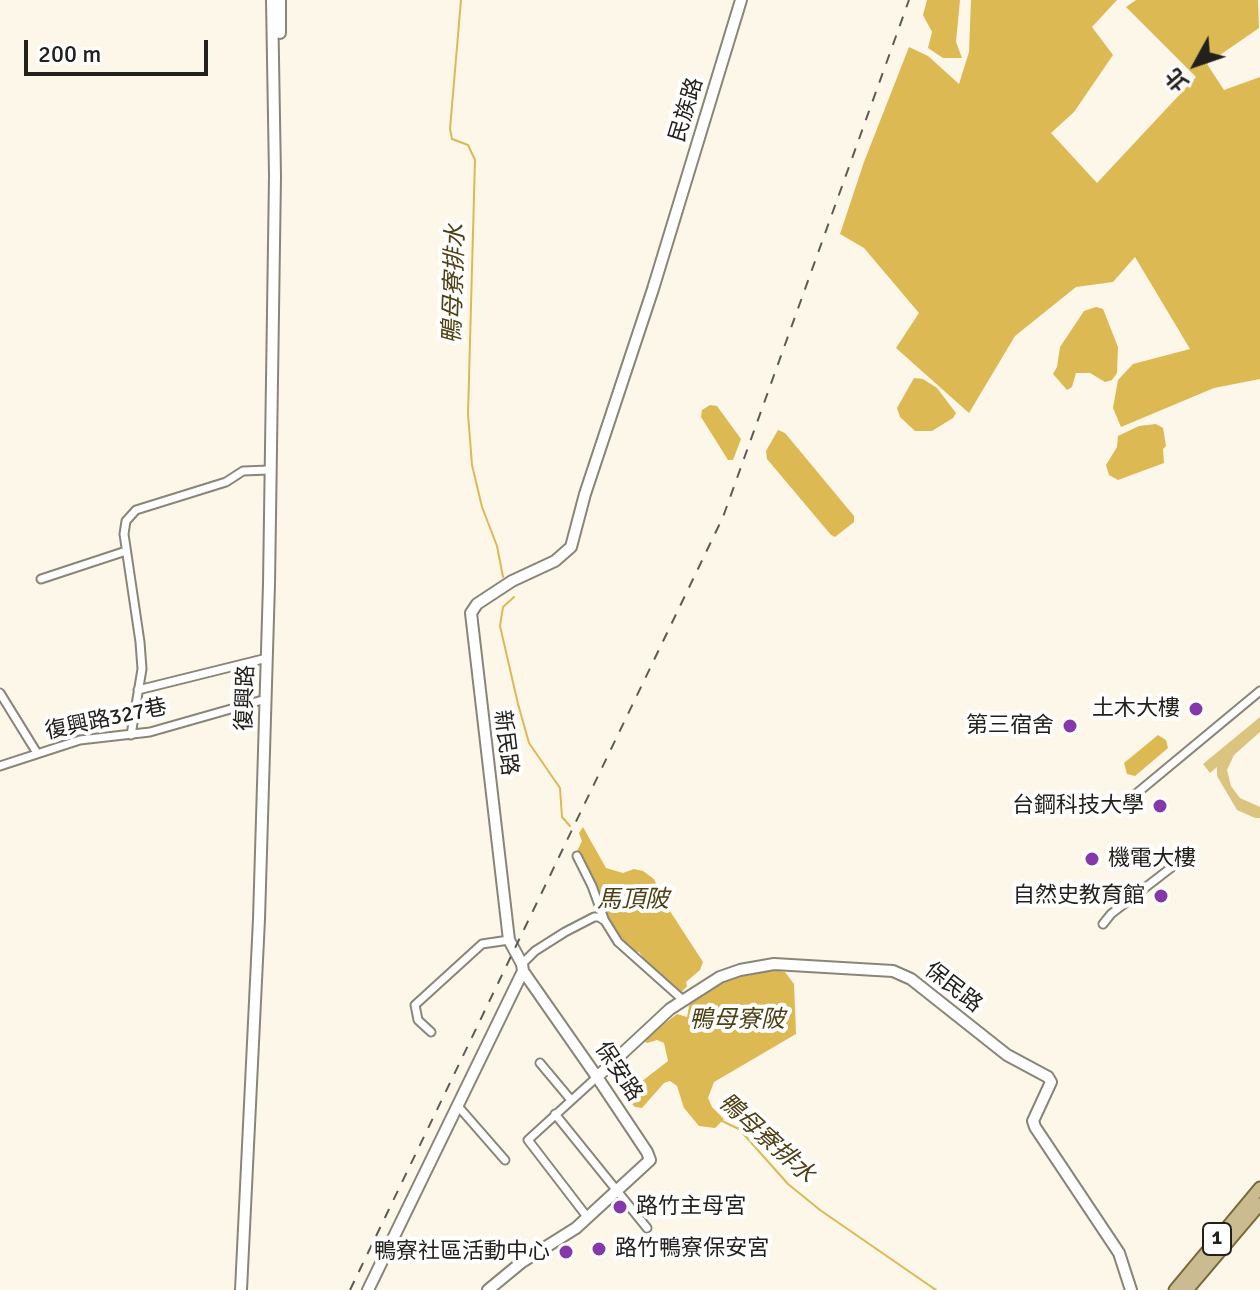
<!DOCTYPE html>
<meta charset="utf-8">
<style>
body{margin:0}
#map{position:relative;width:1260px;height:1290px;overflow:hidden;background:#fcf7e9;font-family:Signika,"Noto Sans TC",sans-serif}
canvas{display:block}
.north{position:absolute;left:1156px;top:24px;width:80px;height:80px;-webkit-text-stroke:6px #fff;paint-order:stroke;rotate:230deg;font-size:22px;font-weight:700;line-height:32px;text-align:center;color:#23211c}
.north::after{content:'';display:block;margin:auto;width:28px;height:36px;background:#23211c;clip-path:polygon(50% 0,100% 100%,50% 72%,0 100%)}
.scale{position:absolute;left:24px;top:40px;width:184px;height:36px;box-sizing:border-box;border:4px solid #23211c;border-top:0;padding-left:10px;font-size:24px;line-height:28px;white-space:nowrap;color:#23211c;-webkit-text-stroke:6px #fff;paint-order:stroke}
</style>
<div id="map">
<canvas width="1260" height="1290"></canvas>
<div class="north">北</div>
<div class="scale">200 m</div>
</div>
<script>
const context = document.querySelector('canvas').getContext('2d');
context.lineJoin = 'round';
function fill(path, color) {
  context.fillStyle = color;
  context.fill(path, 'evenodd');
}
function shape(rows) {
  const path = new Path2D();
  for (const r of rows) {
    path.moveTo(r[0], r[1]);
    for (let i = 2; i < r.length; i += 2) path.lineTo(r[i], r[i + 1]);
  }
  return path;
}
function strokePath(path, color, width, dash) {
  context.strokeStyle = color;
  context.lineWidth = width;
  context.lineCap = dash ? 'butt' : 'round';
  context.setLineDash(dash || []);
  context.stroke(path);
}
function write(font, color, halo, rows, align = 'center') {
  context.font = font + ' Signika,"Noto Sans TC",sans-serif';
  context.lineWidth = 8;
  context.setLineDash([]);
  context.textBaseline = 'middle';
  context.strokeStyle = halo;
  context.fillStyle = color;
  for (const [text, x, y, turn = 0] of rows) {
    context.save();
    context.translate(x, y);
    context.rotate((+turn || 0) * Math.PI / 180);
    context.textAlign = isNaN(turn) ? turn : align;
    if (halo) context.strokeText(text, 0, 0);
    context.fillText(text, 0, 0);
    context.restore();
  }
}
fill(shape([
 [1260,717,1260,732,1234,755,1227,770,1231,786,1240,798,1260,807,1260,818,1255,818,1237,810,1217,776,1217,767,1210,773,1203,764]
]), '#dbc380');
fill(shape([
 [927,0,960,0,956,42,962,58,943,58,928,48,932,32,923,15],
 [971,0,1117,0,1092,27,1113,55,1074,112,1051,133,1097,183,1196,77,1126,7,1136,0,1258,0,1259,28,1207,64,1224,90,1260,77,1260,379,1214,388,1121,427,1113,408,1118,380,1133,364,1190,349,1135,257,1113,282,1076,287,1015,336,969,413,896,348,919,313,864,248,840,234,864,162,909,47,928,56,959,84,969,52],
 [1096,307,1103,309,1118,347,1117,373,1112,380,1105,382,1090,373,1076,373,1072,387,1067,390,1053,374,1057,367,1060,347,1084,311],
 [914,378,923,379,937,388,956,413,953,418,932,431,915,431,900,417,897,408],
 [710,405,717,406,741,439,733,460,728,460,701,417,702,410],
 [1156,424,1163,428,1166,446,1163,449,1164,463,1118,480,1109,475,1106,465,1117,447,1118,436,1139,426],
 [778,430,785,433,854,516,854,522,835,537,831,535,767,459,766,451],
 [1158,735,1166,740,1168,748,1135,776,1127,774,1124,763],
 [583,827,606,868,623,873,634,869,643,871,654,879,666,905,703,962,700,970,686,982,687,986,680,994,650,967,639,952,630,951,614,927,576,853,582,841,579,833],
 [768,969,785,972,794,984,796,1034,714,1082,708,1098,712,1107,724,1119,715,1128,699,1126,684,1108,677,1086,670,1081,664,1083,642,1108,635,1107,627,1099,628,1092,668,1061,664,1043,657,1040,647,1043,643,1040,677,1014,687,1017,690,1001,724,979]
]), '#ddb953');
strokePath(shape([
 [461,0,450,129,452,139,468,145,475,160,468,414,472,465,482,507,497,546,503,577],
 [514,597,503,607,500,626,518,704,529,743,560,788,562,817,570,826],
 [722,1121,739,1129,788,1184,820,1210,936,1290]
]), '#ddb953', 2);
const street = shape([
 [41,579,126,551],
 [138,690,267,658],
 [0,693,37,753],
 [131,735,142,669,140,642,124,534,126,521,136,510,226,482,243,471,269,470],
 [0,766,80,740,150,732,266,699],
 [1125,803,1260,691],
 [577,856,592,886,604,919],
 [1103,924,1111,914,1181,860],
 [522,964,535,951,565,932,594,917,599,917,605,921,618,942,683,1000],
 [431,1032,418,1020,415,1005,482,944,509,940],
 [540,1063,571,1100],
 [457,1105,505,1160],
 [555,1114,647,1228],
 [588,1218,528,1140,597,1077]
]);
const secondary = shape([
 [280,33,280,0],
 [597,1077,670,1009,720,977,740,970,774,964,893,971,911,979,1007,1055,1048,1077,1051,1082,1033,1121,1035,1127,1119,1253,1131,1290],
 [241,1290,259,919,269,584,275,176,272,0],
 [368,1290,523,971,522,964,509,940,471,613,477,604,512,581,555,561,571,547,585,494,653,289,741,0],
 [488,1290,522,1262,576,1228,650,1160,647,1152,597,1077,523,971]
]);
const primary = shape([
 [1175,1290,1260,1188],
 [1187,1290,1260,1204]
]);
strokePath(street, '#8a8579', 11);
strokePath(secondary, '#8a8579', 14);
strokePath(primary, '#796838', 15);
strokePath(street, '#fff', 7);
strokePath(secondary, '#fff', 10);
strokePath(primary, '#cbbb91', 11);
strokePath(shape([
 [350,1290,723,517,909,0]
]), '#5e5b54', 2, [10, 10]);
for (const [x, y, r, color] of [
 [1196,709,8,"#8538a9"],
 [1070,726,8,"#8538a9"],
 [1160,806,8,"#8538a9"],
 [1092,859,8,"#8538a9"],
 [1161,896,8,"#8538a9"],
 [620,1207,8,"#8538a9"],
 [599,1249,8,"#8538a9"],
 [566,1252,8,"#8538a9"]
]) {
  const dot = new Path2D();
  dot.arc(x, y, r, 0, 2 * Math.PI);
  context.fillStyle = color;
  context.fill(dot);
  strokePath(dot, '#fff', 3);
}
for (const [x, y, w] of [
 [1217,1239,28]
]) {
  const box = new Path2D();
  box.roundRect(x - w / 2, y - 16, w, 32, 6);
  context.fillStyle = '#fff';
  context.fill(box);
  strokePath(box, '#23211c', 2);
}
write('bold 20px', '#23211c', null, [
 ["1",1217,1239]
]);
write('22px', '#23211c', '#fff', [
 ["民族路",687,110,-73],
 ["復興路",246,698,-88],
 ["復興路327巷",106,720,-12],
 ["新民路",505,743,83],
 ["保民路",953,988,38],
 ["保安路",618,1072,56]
]);
write('22px', '#23211c', '#fff', [
 ["土木大樓",1180,709],
 ["第三宿舍",1054,726],
 ["台鋼科技大學",1144,806],
 ["機電大樓",1108,859,"left"],
 ["自然史教育館",1145,896],
 ["路竹主母宮",636,1207,"left"],
 ["路竹鴨寮保安宮",615,1249,"left"],
 ["鴨寮社區活動中心",550,1252]
], 'right');
write('italic 24px', '#4f4015', '#fff', [
 ["鴨母寮排水",455,284,-88],
 ["馬頂陂",633,901],
 ["鴨母寮陂",737,1021],
 ["鴨母寮排水",766,1139,42]
]);
</script>
